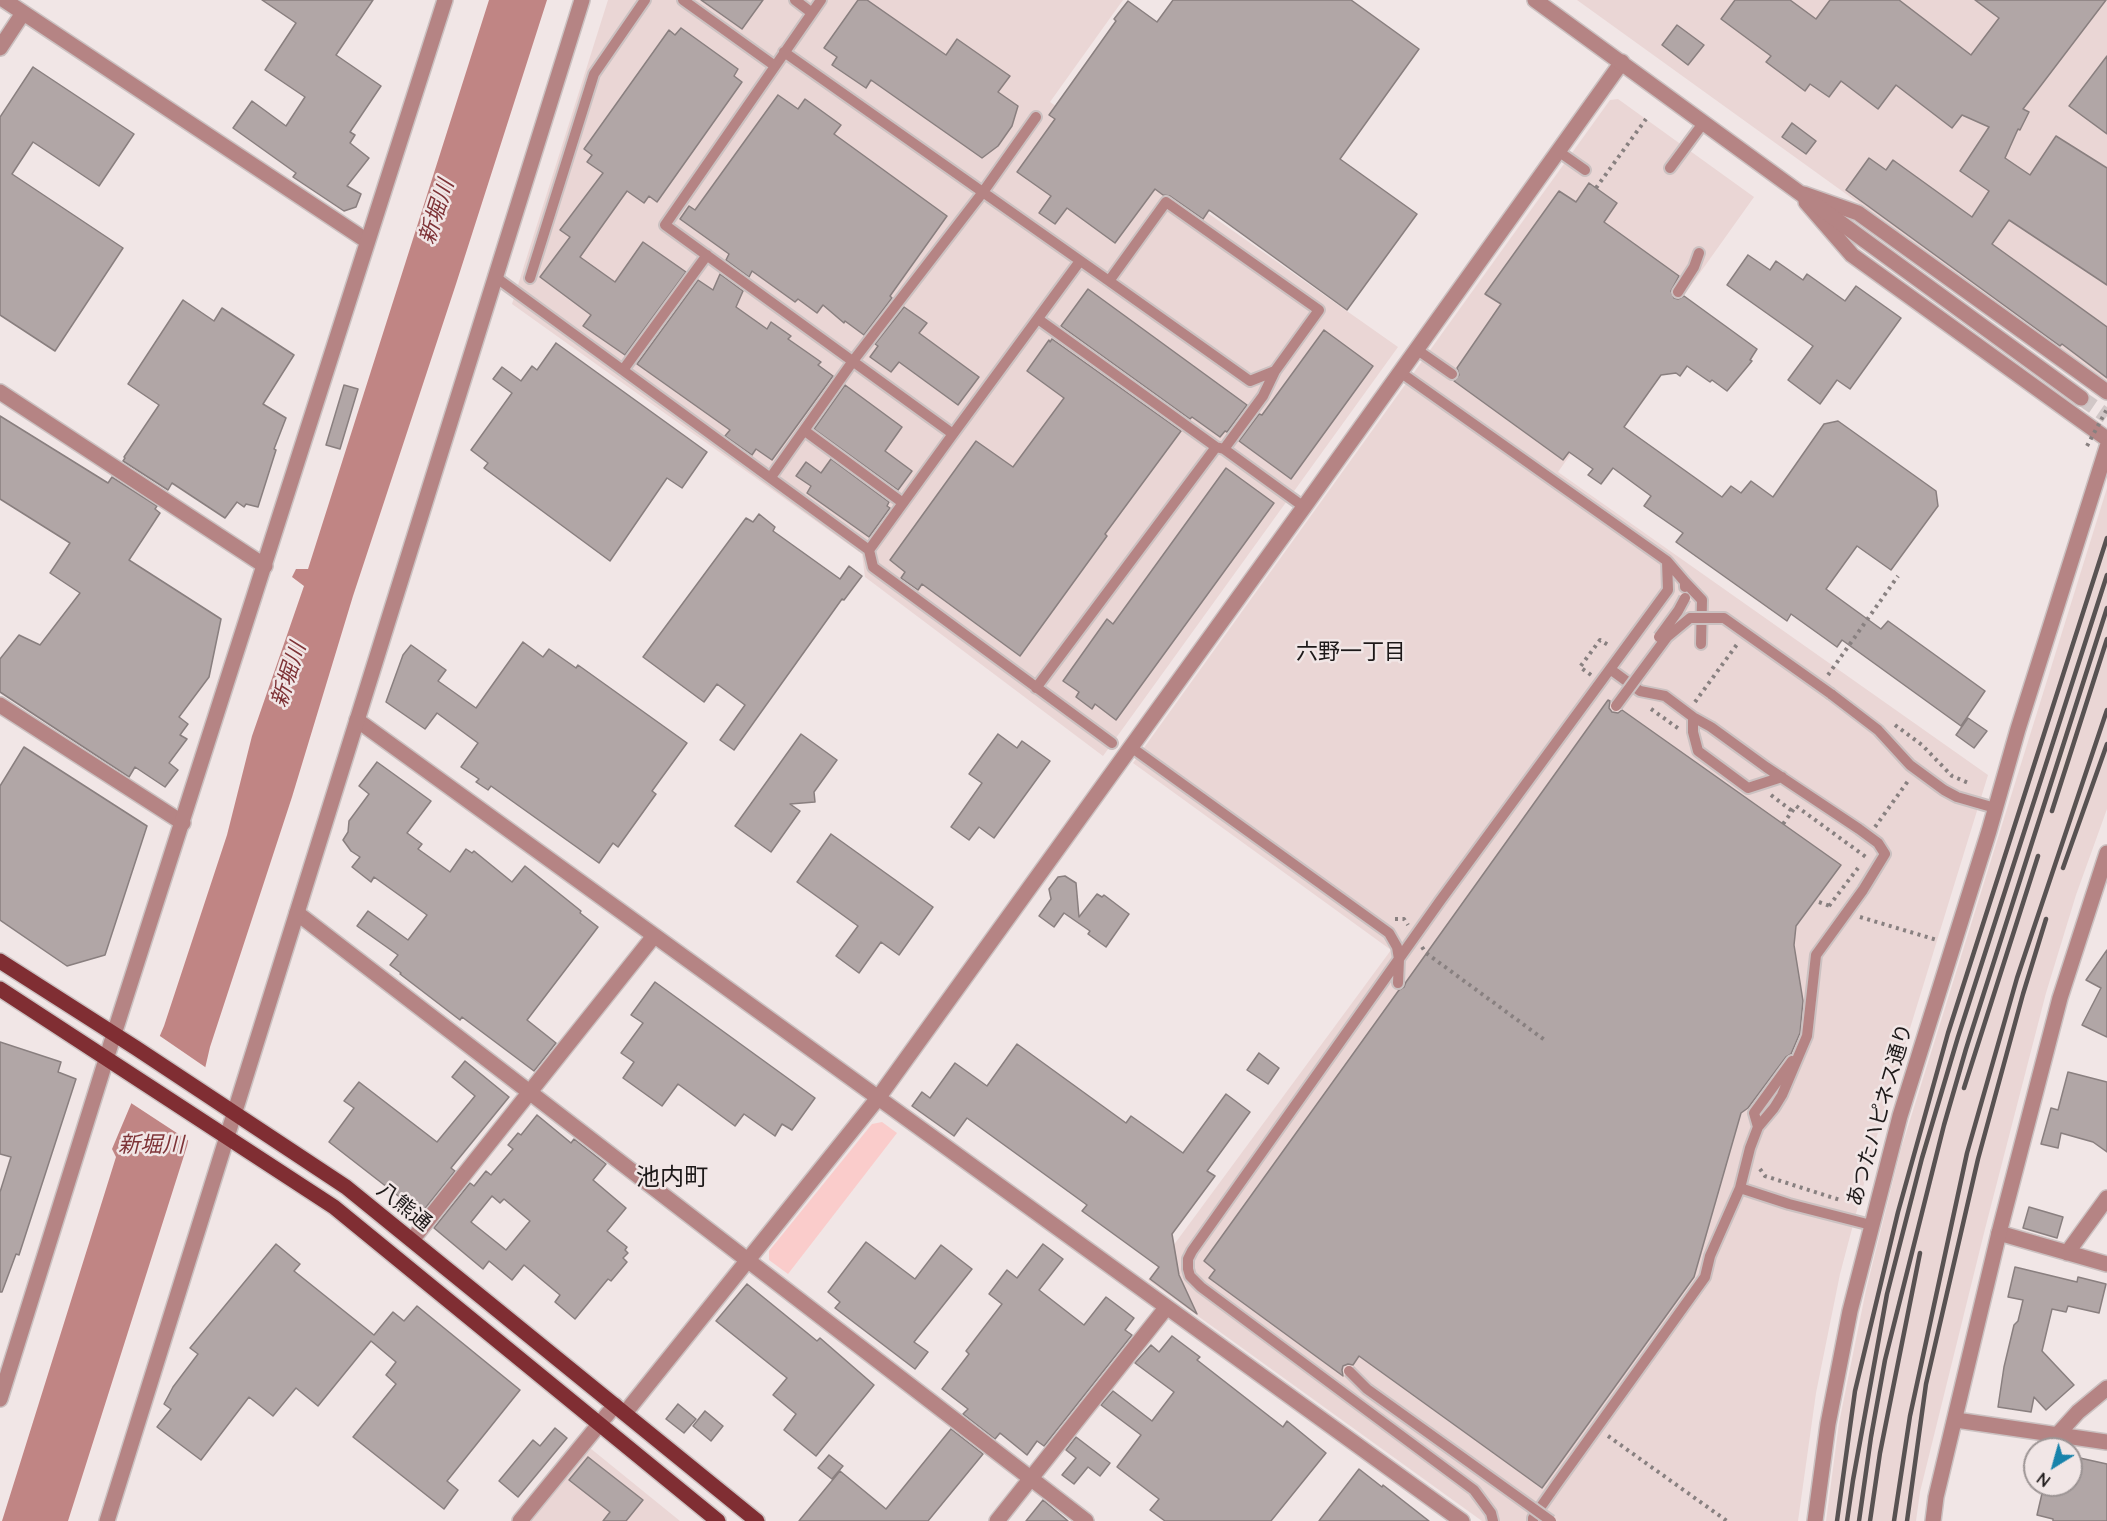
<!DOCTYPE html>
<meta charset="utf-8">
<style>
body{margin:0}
#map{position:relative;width:2107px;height:1521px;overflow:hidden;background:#f1e6e6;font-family:Quicksand,sans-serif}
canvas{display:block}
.north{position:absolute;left:2023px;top:1437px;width:60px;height:60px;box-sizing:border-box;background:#f1e6e6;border:2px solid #9c9494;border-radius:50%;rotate:217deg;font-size:16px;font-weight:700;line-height:24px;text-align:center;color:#1d1919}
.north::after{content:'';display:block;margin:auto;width:21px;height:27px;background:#1883ab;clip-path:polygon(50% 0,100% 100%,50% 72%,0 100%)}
</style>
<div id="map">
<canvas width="2107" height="1521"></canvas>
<div class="north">N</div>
</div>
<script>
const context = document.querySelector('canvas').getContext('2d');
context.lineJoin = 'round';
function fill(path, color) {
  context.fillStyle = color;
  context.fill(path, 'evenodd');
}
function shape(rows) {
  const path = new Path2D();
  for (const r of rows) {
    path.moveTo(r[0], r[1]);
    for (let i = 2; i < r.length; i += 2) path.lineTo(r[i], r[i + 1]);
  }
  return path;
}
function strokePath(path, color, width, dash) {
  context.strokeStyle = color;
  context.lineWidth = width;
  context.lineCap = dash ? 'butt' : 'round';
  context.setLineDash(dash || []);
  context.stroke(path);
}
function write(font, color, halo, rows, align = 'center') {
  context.font = font + ' Quicksand,"Noto Sans JP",sans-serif';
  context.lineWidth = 5;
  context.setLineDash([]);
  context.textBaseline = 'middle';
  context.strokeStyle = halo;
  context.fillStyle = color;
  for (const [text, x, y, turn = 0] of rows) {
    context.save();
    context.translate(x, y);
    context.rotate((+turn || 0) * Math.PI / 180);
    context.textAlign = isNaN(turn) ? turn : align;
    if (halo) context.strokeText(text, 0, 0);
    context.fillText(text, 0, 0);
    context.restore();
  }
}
fill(shape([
 [608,0,1123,0,1050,102,1398,347,1103,756,865,577,862,554,512,304],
 [1577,0,2107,0,2107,382],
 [1618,99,1754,197,1558,472,1988,775,1875,1142,1840,1274,1816,1393,1798,1521,1482,1521,1148,1280,1391,950,1133,763,1610,100],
 [2107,488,2107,809,2076,895,2046,993,1985,1229,1920,1492,1916,1521,1826,1521,1839,1423,1866,1290,1901,1149],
 [590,1448,680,1521,530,1521]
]), '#ead6d5');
fill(shape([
 [882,1122,897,1133,788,1274,769,1260,769,1251,872,1124]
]), '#facccb');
fill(shape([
 [489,0,547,0,456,284,353,596,292,797,210,1047,187,1146,68,1521,2,1521,116,1157,112,1149,164,1026,227,835,252,736,304,586,292,577,296,569,308,569]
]), '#c08584');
fill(shape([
 [157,1034,208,1069,190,1148,188,1147,189,1141,131,1103,129,1105,127,1103]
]), '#f1e6e6');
const building = shape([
 [262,0,373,0,336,55,381,86,350,132,355,135,350,143,369,158,347,186,361,194,356,207,344,211,293,177,296,173,233,128,252,101,286,126,305,97,265,70,296,23,262,0],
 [701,0,763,0,742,29,701,0],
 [858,0,867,0,946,55,957,39,1010,76,998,92,1018,106,1012,126,998,146,982,158,871,80,866,88,832,65,837,57,824,48,858,0],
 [1173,0,1351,0,1419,49,1340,159,1417,214,1347,310,1209,210,1203,219,1170,196,1163,195,1155,189,1115,243,1067,208,1055,224,1039,213,1051,196,1017,172,1055,119,1049,115,1116,21,1114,19,1128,1,1157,22,1173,0],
 [1735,0,1790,0,1816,19,1830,0,1899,0,1971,55,1999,18,1975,0,2106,0,2023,109,2029,112,2020,130,2018,129,2005,158,2030,175,2056,136,2107,168,2107,285,2009,220,1992,244,2107,327,2107,378,2062,344,2060,346,2049,338,1846,190,1869,158,1886,170,1893,160,1972,217,1989,191,1960,171,1989,127,1962,115,1952,128,1896,85,1878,109,1841,81,1829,97,1810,84,1805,91,1766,62,1771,56,1721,19,1735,0],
 [1677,25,1704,45,1688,65,1662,45,1677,25],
 [681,28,738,69,734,76,742,82,657,202,649,196,644,203,627,191,580,257,615,282,643,242,686,272,625,355,583,326,591,315,540,277,570,237,560,230,603,173,587,162,592,155,584,149,669,30,675,35,681,28],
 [2107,56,2107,134,2069,106,2107,56],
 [33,67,134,134,99,186,33,142,12,174,123,248,55,351,0,315,0,117,33,67],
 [778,95,798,109,805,99,841,125,834,134,947,216,890,296,892,298,864,335,845,321,844,323,823,305,817,313,798,299,795,302,752,271,749,277,726,260,729,254,680,219,689,206,695,210,778,95],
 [1792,123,1816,141,1806,154,1782,137,1792,123],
 [1589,183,1617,203,1604,222,1679,276,1671,291,1674,298,1678,299,1684,296,1757,349,1750,360,1752,361,1727,391,1712,380,1710,382,1687,366,1680,376,1676,373,1661,375,1624,427,1722,497,1731,486,1741,493,1751,481,1773,497,1824,424,1838,421,1936,491,1938,506,1891,570,1857,546,1826,589,1881,629,1888,621,1985,691,1961,726,1842,640,1837,647,1791,614,1787,621,1676,542,1683,533,1644,506,1651,496,1613,468,1601,484,1588,475,1593,469,1569,452,1563,460,1454,381,1459,375,1457,368,1501,304,1485,294,1559,191,1576,202,1589,183],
 [1748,255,1770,270,1776,261,1803,280,1807,274,1845,301,1856,286,1901,318,1850,389,1837,380,1820,404,1788,380,1813,346,1727,285,1748,255],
 [720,274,743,291,736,307,767,329,771,322,791,336,788,339,821,362,818,365,833,376,772,460,756,449,752,455,725,436,730,430,637,364,698,280,713,290,720,274],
 [1088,289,1247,405,1227,432,1225,431,1220,437,1192,417,1190,419,1061,326,1088,289],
 [183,300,214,321,222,308,294,355,263,404,286,418,274,449,276,450,258,507,246,504,244,507,237,502,225,518,172,483,168,490,123,461,125,458,124,457,159,405,128,384,183,300],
 [904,307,927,323,919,333,979,377,958,405,899,362,891,372,870,357,878,346,875,344,904,307],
 [1324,330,1373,366,1291,479,1239,441,1259,414,1262,415,1324,330],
 [1052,339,1181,431,1105,534,1107,536,1020,656,922,584,918,590,901,578,905,572,890,560,976,441,1013,467,1064,398,1027,371,1049,340,1050,342,1052,339],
 [556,343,707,452,682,488,667,478,610,561,484,468,488,463,471,450,512,393,493,379,502,367,521,381,532,366,537,370,556,343],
 [344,385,358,389,340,449,326,445,344,385],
 [845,385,902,427,885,451,912,471,898,490,814,429,845,385],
 [0,416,108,483,112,477,157,506,155,509,160,513,129,560,221,619,209,677,179,717,188,724,180,735,187,739,169,763,178,770,165,787,135,767,129,777,0,692,0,659,19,635,40,645,80,593,50,573,70,543,0,499,0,416],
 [831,459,889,502,887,506,890,508,869,537,807,493,811,486,796,476,806,462,821,473,831,459],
 [1226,468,1274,503,1116,720,1095,704,1092,709,1076,697,1079,692,1063,681,1107,619,1113,624,1226,468],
 [759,514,775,527,773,531,840,579,849,566,862,576,844,600,842,599,734,750,720,740,745,705,717,684,704,702,643,657,746,518,753,522,759,514],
 [523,642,543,657,549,649,576,668,578,665,687,743,652,791,656,794,618,847,613,843,599,863,491,786,488,790,476,782,479,779,461,767,478,743,437,713,425,729,386,702,403,655,411,645,446,670,438,681,476,708,523,642],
 [1608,700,1610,701,1609,708,1612,712,1618,713,1622,710,1841,865,1796,926,1794,945,1803,1001,1800,1033,1791,1054,1786,1057,1748,1108,1741,1113,1694,1277,1542,1488,1359,1356,1353,1365,1348,1364,1343,1366,1342,1370,1343,1376,1209,1278,1215,1270,1204,1261,1399,990,1404,987,1406,982,1608,700],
 [1968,718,1987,731,1974,748,1956,735,1968,718],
 [801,734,837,760,814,792,815,802,790,804,800,811,771,852,735,826,801,734],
 [998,734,1017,748,1022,741,1050,761,994,838,979,827,969,840,951,827,982,783,969,774,998,734],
 [24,747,147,826,105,955,67,966,0,920,0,786,24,747],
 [377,762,431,801,407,833,422,844,418,849,450,872,466,849,472,853,474,851,512,882,525,866,581,911,580,913,598,927,527,1020,556,1043,534,1071,462,1017,460,1020,400,974,401,973,390,965,398,955,357,926,368,911,408,940,427,915,374,877,371,882,352,867,360,857,351,851,343,840,348,832,349,821,369,794,359,786,377,762],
 [831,834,933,907,899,955,881,942,859,973,836,956,858,926,797,882,831,834],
 [1065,876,1076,883,1079,917,1097,894,1102,897,1104,895,1129,914,1106,947,1088,934,1090,931,1064,913,1054,927,1039,916,1051,899,1049,889,1058,877,1065,876],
 [2107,950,2107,1037,2082,1025,2101,988,2086,980,2107,950],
 [655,982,815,1098,792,1130,782,1124,775,1136,744,1114,735,1126,678,1084,662,1106,623,1078,634,1062,621,1053,643,1023,631,1015,655,982],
 [0,1042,61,1062,58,1072,76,1079,19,1255,16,1254,2,1292,0,1292,0,1192,11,1157,0,1154,0,1042],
 [1017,1044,1126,1123,1131,1116,1183,1153,1226,1094,1250,1112,1207,1171,1215,1176,1172,1234,1179,1275,1197,1314,1150,1279,1159,1267,1082,1211,1087,1205,967,1118,954,1136,912,1106,922,1092,930,1098,955,1063,987,1086,1017,1044],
 [1259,1053,1279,1068,1268,1084,1247,1070,1259,1053],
 [465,1061,509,1097,451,1168,455,1171,419,1216,399,1200,401,1198,329,1142,354,1108,344,1101,359,1082,437,1142,475,1096,452,1077,465,1061],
 [2068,1072,2107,1082,2107,1152,2093,1142,2061,1133,2058,1148,2041,1144,2051,1108,2058,1110,2068,1072],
 [537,1115,571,1143,574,1139,606,1164,593,1180,626,1208,607,1231,627,1247,625,1250,628,1253,623,1258,627,1262,611,1281,608,1279,575,1319,555,1302,560,1295,524,1265,512,1280,489,1261,483,1269,434,1228,470,1183,474,1186,486,1171,491,1175,513,1149,508,1145,518,1133,521,1135,537,1115],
 [492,1196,500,1203,504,1199,530,1221,506,1250,471,1222,492,1196],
 [2029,1207,2063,1217,2057,1238,2023,1228,2029,1207],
 [866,1242,915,1279,941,1245,972,1269,914,1342,928,1352,915,1369,835,1308,840,1302,828,1292,866,1242],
 [276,1244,300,1264,294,1271,374,1335,393,1312,404,1321,417,1306,520,1390,447,1481,458,1490,444,1509,353,1437,396,1384,386,1375,396,1362,371,1341,318,1406,296,1388,273,1416,249,1397,201,1460,157,1427,171,1409,164,1404,173,1387,198,1354,190,1348,276,1244],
 [1043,1244,1063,1259,1039,1290,1084,1325,1106,1297,1134,1318,1125,1330,1132,1335,1044,1446,1037,1441,1027,1455,1000,1433,995,1439,963,1414,968,1409,942,1389,969,1354,966,1351,1002,1304,989,1294,1007,1270,1017,1278,1043,1244],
 [2015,1267,2077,1282,2078,1277,2106,1284,2099,1313,2068,1306,2066,1312,2052,1309,2042,1351,2074,1385,2046,1410,2034,1397,2031,1412,1998,1407,2004,1367,2014,1325,2018,1321,2023,1300,2008,1297,2015,1267],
 [747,1284,817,1341,820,1338,874,1385,816,1456,784,1430,796,1414,773,1395,787,1378,716,1321,747,1284],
 [1172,1336,1200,1357,1197,1360,1283,1427,1287,1421,1326,1453,1271,1521,1165,1521,1150,1510,1159,1499,1117,1467,1141,1435,1101,1405,1113,1391,1152,1421,1174,1392,1135,1363,1151,1345,1159,1352,1172,1336],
 [678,1404,696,1419,684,1433,666,1419,678,1404],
 [705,1411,723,1426,711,1441,693,1426,705,1411],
 [555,1428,567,1438,518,1497,499,1481,533,1440,540,1446,555,1428],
 [951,1429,983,1454,928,1521,799,1521,840,1471,886,1509,951,1429],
 [1076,1437,1110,1463,1100,1476,1088,1467,1074,1484,1062,1475,1076,1458,1066,1450,1076,1437],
 [829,1455,843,1466,832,1479,818,1468,829,1455],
 [2071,1456,2107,1464,2107,1521,2053,1521,2053,1519,2037,1515,2044,1485,2071,1485,2071,1456],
 [588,1457,643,1500,626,1521,603,1521,610,1512,569,1480,588,1457],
 [1359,1469,1382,1487,1383,1485,1429,1521,1319,1521,1359,1469],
 [1043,1500,1068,1521,1026,1521,1043,1500]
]);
fill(building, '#b1a6a6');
strokePath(building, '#897f7f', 1.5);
strokePath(shape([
 [2081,398,2107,416]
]), '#d1c7c7', 15, [15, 8]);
const service = shape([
 [683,0,775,66],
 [795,0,812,13],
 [821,0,665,225,953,434,1080,261],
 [784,52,1109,281,1250,381,1275,371,1319,310,1166,202,1109,281],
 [1558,151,1585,170],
 [1670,168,1704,122],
 [494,276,869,550],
 [530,278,594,74,645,0],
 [1678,292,1694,267,1699,253],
 [1416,349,1452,374],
 [623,370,707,255],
 [1400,372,1667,561,1668,590,1440,901,1192,1251,1188,1259,1188,1269,1190,1276,1201,1287,1474,1490,1491,1513,1493,1521],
 [805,431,903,503],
 [953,434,869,550,873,567,1112,743],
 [1216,447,1224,449,1304,507],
 [1224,449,1263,396,1275,371],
 [771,477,853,361,983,192,1036,117],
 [1667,561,1685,582,1685,587],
 [1685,582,1702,600,1701,644],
 [1036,688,1216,447,1038,319],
 [1831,694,1878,730,1910,765,1944,790,1957,797,1995,808],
 [1693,717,1693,732,1698,751,1748,788,1782,777],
 [1131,747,1389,933,1397,947,1399,959,1398,983],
 [1758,1127,1754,1113,1792,1061],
 [1740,1188,1789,1204,1871,1225],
 [1533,1521,1533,1518,1556,1485,1705,1277,1710,1256,1740,1188,1750,1148,1758,1127,1774,1108,1782,1095,1807,1036,1816,955,1863,890,1885,854,1878,843,1859,829,1766,767,1711,727,1693,717,1665,696,1640,691,1610,669]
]);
const minor = shape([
 [4,0,367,241],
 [0,48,23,13],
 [1804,194,1858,213,2107,392],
 [1806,202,1852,255,2107,439],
 [0,392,265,566],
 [0,705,183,823],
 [357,720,1462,1521],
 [297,913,1086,1521],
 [1999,1233,2107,1264],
 [412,1240,654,936],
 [2067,1253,2107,1198],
 [625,1413,878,1098,1304,507,1622,62],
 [1956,1420,2107,1442],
 [2058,1434,2078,1412,2107,1388],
 [520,1521,615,1405],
 [997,1521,1166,1308]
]);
const tertiary = shape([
 [1535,0,2081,398],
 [0,1399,114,1034,445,0],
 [107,1521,582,0],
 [1815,1521,1828,1424,1850,1311,1900,1116,1989,831,2018,729,2107,447],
 [1933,1521,1936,1497,1999,1233,2060,998,2107,853]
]);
const primary = shape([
 [0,961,136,1048,346,1187,757,1521],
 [0,989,334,1207,718,1521]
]);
strokePath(service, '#cbc1c1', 14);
strokePath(minor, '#cbc1c1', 18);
strokePath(tertiary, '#cbc1c1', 18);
strokePath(primary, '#cbc1c1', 18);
strokePath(shape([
 [1596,188,1646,119],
 [1591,675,1580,667,1600,640,1610,646],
 [1828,675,1898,576],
 [1695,702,1738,643],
 [1651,709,1679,729],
 [1895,725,1922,745,1952,776,1971,784],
 [1771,795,1792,811],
 [1783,824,1796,806,1866,857,1864,860],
 [1875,827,1908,781,1910,783],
 [1819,902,1830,906],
 [1829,906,1858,868],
 [1860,917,1937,940],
 [1395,919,1404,919,1408,925],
 [1422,947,1426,953,1546,1041],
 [1760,1169,1765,1176,1840,1200],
 [1608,1436,1727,1521]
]), '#888080', 4, [3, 4.5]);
strokePath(service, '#b58484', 10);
strokePath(minor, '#b58484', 15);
strokePath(tertiary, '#b58484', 15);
strokePath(primary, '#802e33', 15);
strokePath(shape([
 [2052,811,2107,639],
 [2063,868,2107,744],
 [1964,1088,2038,856],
 [1837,1521,1855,1391,1898,1212,1948,1033,2107,538],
 [1847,1521,1853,1480,1887,1294,1922,1158,1958,1037,2107,575],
 [1859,1521,1871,1437,1885,1360,1944,1125,1966,1049,2107,608],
 [1870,1521,1880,1453,1920,1253],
 [1894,1521,1910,1416,1967,1153,2017,978,2107,710],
 [1907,1521,1926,1384,1978,1159,2023,994,2046,919]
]), '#585252', 4.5);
const serviceBridge = shape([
 [1659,637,1678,611,1685,598],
 [1616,706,1667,637,1690,618,1724,618,1831,694],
 [1349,1371,1367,1389,1551,1521]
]);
strokePath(serviceBridge, '#cbc1c1', 14, []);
strokePath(shape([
 [2087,446,2107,409]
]), '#888080', 4, [3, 4.5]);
strokePath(serviceBridge, '#b58484', 10);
write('21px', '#1d1919', '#f1e6e6', [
 ["あつたハピネス通り",1880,1115,-74],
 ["八熊通",404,1207,39]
]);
write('italic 22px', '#7e3337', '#f1e6e6', [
 ["新堀川",437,212,-72],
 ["新堀川",289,675,-72],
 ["新堀川",151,1145]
]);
write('22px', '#1d1919', '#f1e6e6', [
 ["六野一丁目",1351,652]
]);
write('24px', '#1d1919', '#f1e6e6', [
 ["池内町",672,1178]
]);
</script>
